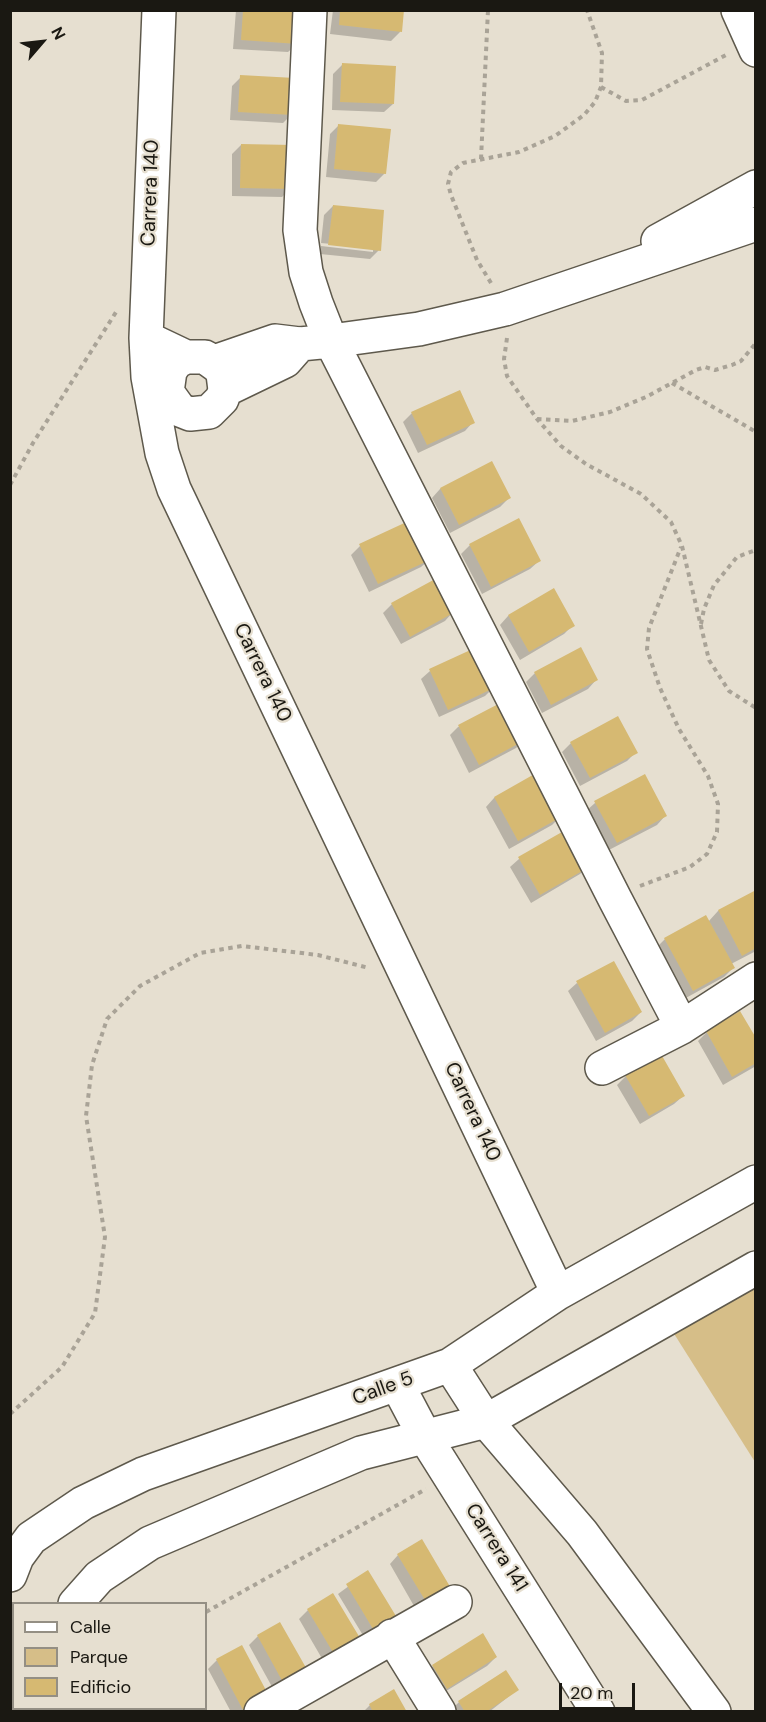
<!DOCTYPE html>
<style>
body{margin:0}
#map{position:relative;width:766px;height:1722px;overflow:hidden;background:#e6dfd0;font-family:"DM Sans",sans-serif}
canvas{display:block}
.frame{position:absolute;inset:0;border:12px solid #1a1812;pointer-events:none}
.legend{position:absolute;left:12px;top:1602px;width:195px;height:108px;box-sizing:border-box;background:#e6dfd0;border:2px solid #948f84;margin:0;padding:8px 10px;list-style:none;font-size:18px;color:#1a1812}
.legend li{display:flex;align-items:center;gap:12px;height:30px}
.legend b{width:30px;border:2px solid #948f84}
.north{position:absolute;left:12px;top:12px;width:60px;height:60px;-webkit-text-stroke:4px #e6dfd0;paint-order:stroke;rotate:62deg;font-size:16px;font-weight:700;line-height:24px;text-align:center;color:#1a1812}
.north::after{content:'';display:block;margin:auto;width:21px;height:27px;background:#1a1812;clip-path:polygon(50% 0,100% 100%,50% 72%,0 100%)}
.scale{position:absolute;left:559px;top:1683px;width:76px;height:27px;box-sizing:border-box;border:3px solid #1a1812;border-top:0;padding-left:8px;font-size:18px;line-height:21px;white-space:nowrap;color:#1a1812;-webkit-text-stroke:4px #e6dfd0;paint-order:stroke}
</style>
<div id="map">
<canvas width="766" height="1722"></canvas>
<div class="frame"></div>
<ul class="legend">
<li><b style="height:8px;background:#fff"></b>Calle</li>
<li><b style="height:16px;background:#d6be88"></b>Parque</li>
<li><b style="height:16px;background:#d6b972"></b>Edificio</li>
</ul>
<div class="north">N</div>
<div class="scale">20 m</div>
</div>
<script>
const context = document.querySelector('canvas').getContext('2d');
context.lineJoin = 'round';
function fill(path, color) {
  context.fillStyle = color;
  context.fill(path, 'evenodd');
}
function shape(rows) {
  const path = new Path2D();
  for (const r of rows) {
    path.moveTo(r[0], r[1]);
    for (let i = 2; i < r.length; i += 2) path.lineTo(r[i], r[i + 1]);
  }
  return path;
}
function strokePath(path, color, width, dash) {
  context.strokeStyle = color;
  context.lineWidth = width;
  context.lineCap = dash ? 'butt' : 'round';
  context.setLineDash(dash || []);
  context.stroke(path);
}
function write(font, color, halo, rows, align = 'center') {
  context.font = font + ' "DM Sans",sans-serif';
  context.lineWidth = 4.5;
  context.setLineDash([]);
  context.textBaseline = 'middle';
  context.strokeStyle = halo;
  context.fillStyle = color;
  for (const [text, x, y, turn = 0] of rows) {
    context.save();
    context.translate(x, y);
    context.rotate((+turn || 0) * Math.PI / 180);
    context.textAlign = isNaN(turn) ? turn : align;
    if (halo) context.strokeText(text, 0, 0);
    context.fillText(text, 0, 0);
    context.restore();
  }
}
fill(shape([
 [755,1268,755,1462,666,1321]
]), '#d6be88');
fill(shape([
 [299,10,297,44,288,52,233,49,236,10],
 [333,10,402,10,400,32,391,41,330,34],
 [342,65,393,104,384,112,332,110,333,74],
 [241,77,292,114,283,123,230,120,232,86],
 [339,125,385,173,376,182,326,177,330,134],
 [241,145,291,188,282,197,232,196,232,154],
 [333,206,379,250,370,259,320,254,321,246,373,252,373,248,321,243,324,215],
 [412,413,473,422,465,431,418,453,403,422],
 [491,463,509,498,500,507,450,533,432,498,440,489],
 [470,545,539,561,530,569,482,594,461,554],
 [360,546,430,559,421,567,369,592,351,555],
 [553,590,573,625,564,634,520,660,500,625,508,616],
 [392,604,453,612,445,621,401,644,383,613],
 [580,649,596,680,588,689,542,713,526,682,535,673],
 [430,671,494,687,485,696,439,717,421,679],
 [505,702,525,739,516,748,469,773,450,735,458,727],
 [571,743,636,752,627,761,580,786,562,752],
 [537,774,561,816,552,825,509,849,486,807,494,798],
 [595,803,665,816,657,825,607,851,586,811],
 [519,859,589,865,580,874,531,903,510,867],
 [756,892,756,951,731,964,733,968,724,977,684,999,656,948,665,939,708,922,718,911],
 [577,983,641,1012,632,1021,596,1041,568,991],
 [707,1032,756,1041,756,1066,723,1085,698,1041],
 [626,1076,683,1096,674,1104,640,1124,617,1085],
 [398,1555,450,1590,418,1613,390,1564],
 [368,1572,388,1629,367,1642,338,1594],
 [308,1610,358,1638,324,1662,299,1619],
 [280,1624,307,1673,276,1694,249,1645,258,1636],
 [496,1657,487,1666,438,1696,424,1675,433,1666],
 [217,1660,267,1696,245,1712,231,1712,208,1669],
 [517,1690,489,1712,450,1711,459,1702],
 [393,1691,406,1712,363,1712,370,1705]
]), '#0003');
fill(shape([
 [243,10,300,10,298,44,241,40],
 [340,10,404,10,402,32,339,25],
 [342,63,396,66,394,104,340,102],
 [240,75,295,78,293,115,238,112],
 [338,124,391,129,386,174,334,169],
 [241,144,293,145,293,189,240,188],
 [333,205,384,210,381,251,328,245],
 [460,390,475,423,427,445,411,412],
 [492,461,511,498,459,525,440,488],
 [519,518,541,561,491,587,469,544],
 [413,519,432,559,378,584,359,544],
 [437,578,455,612,410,637,391,603],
 [554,588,575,626,529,652,508,615],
 [477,647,496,687,448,710,429,669],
 [581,647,598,680,551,705,534,672],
 [506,700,527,739,479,765,458,725],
 [618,716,638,753,590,778,570,742],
 [538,772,563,816,518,841,494,797],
 [645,774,667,816,617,843,594,801],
 [569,828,591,866,540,895,518,857],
 [756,890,756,948,742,956,718,910],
 [706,915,735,968,693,991,664,938],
 [614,961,642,1012,605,1033,576,981],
 [740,1011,756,1038,756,1063,732,1077,706,1031],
 [661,1054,685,1096,649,1116,625,1075],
 [422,1539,452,1590,428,1605,397,1554],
 [368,1570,399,1621,376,1634,346,1584],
 [333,1593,360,1638,334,1654,307,1609],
 [280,1622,309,1673,285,1686,257,1635],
 [483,1633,497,1657,447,1689,432,1665],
 [242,1645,269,1696,243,1710,216,1659],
 [506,1670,519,1690,486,1712,465,1712,458,1701],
 [394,1689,407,1712,373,1712,369,1704]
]), '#d6b972');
const minor = shape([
 [159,10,146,338,148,377,162,453,174,489,558,1293],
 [310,10,300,230,306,272,316,303,331,341,615,899,682,1027],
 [738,10,756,50],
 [658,241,756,187],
 [146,338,186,357,205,357,219,367,223,374,225,390,222,399,209,412,190,414,180,410,167,392,170,371,176,362,186,357],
 [214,362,275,341,300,344,331,341,419,329,505,309,756,224],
 [225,390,285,361,300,344],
 [602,1068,682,1027,756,979],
 [450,1365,486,1421,582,1533,714,1712],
 [397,1384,425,1437,598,1712],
 [10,1575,17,1557,31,1538,83,1503,143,1474,450,1365,558,1293,756,1182],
 [75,1604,99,1577,150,1543,361,1453,486,1421,756,1268],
 [392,1636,439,1712],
 [10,1664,14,1662],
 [261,1712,455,1602]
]);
strokePath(minor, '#5e594c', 36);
strokePath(shape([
 [601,87,626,101,642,100,726,55],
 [481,159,488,10],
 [491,283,477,260,451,195,448,184,451,172,463,163,519,152,555,136,584,115,595,102,601,87,602,53,587,10],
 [507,338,504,359,507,376,537,419,561,446,586,464,641,494,671,522,682,546,709,660,729,691,756,708],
 [672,383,756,432],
 [537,419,572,421,610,412,646,397,696,370,705,367,715,370,732,365,741,361,756,343],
 [10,485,33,443,118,309],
 [701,624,704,609,714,585,737,557,756,550],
 [640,886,690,867,707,854,717,832,718,804,708,776,679,729,660,688,647,649,649,628,681,547],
 [10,1414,62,1367,95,1313,105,1237,86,1116,92,1065,107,1019,140,986,200,953,242,946,318,955,369,968],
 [206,1612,426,1489],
 [28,1712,33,1708]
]), '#a9a397', 4, [4.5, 4.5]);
strokePath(minor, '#fff', 33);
write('20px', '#1a1812', '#e6dfd0', [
 ["Carrera 140",151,193,-88],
 ["Carrera 140",262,673,64],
 ["Carrera 140",472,1112,65],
 ["Calle 5",383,1389,-20],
 ["Carrera 141",496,1548,58]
]);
</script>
